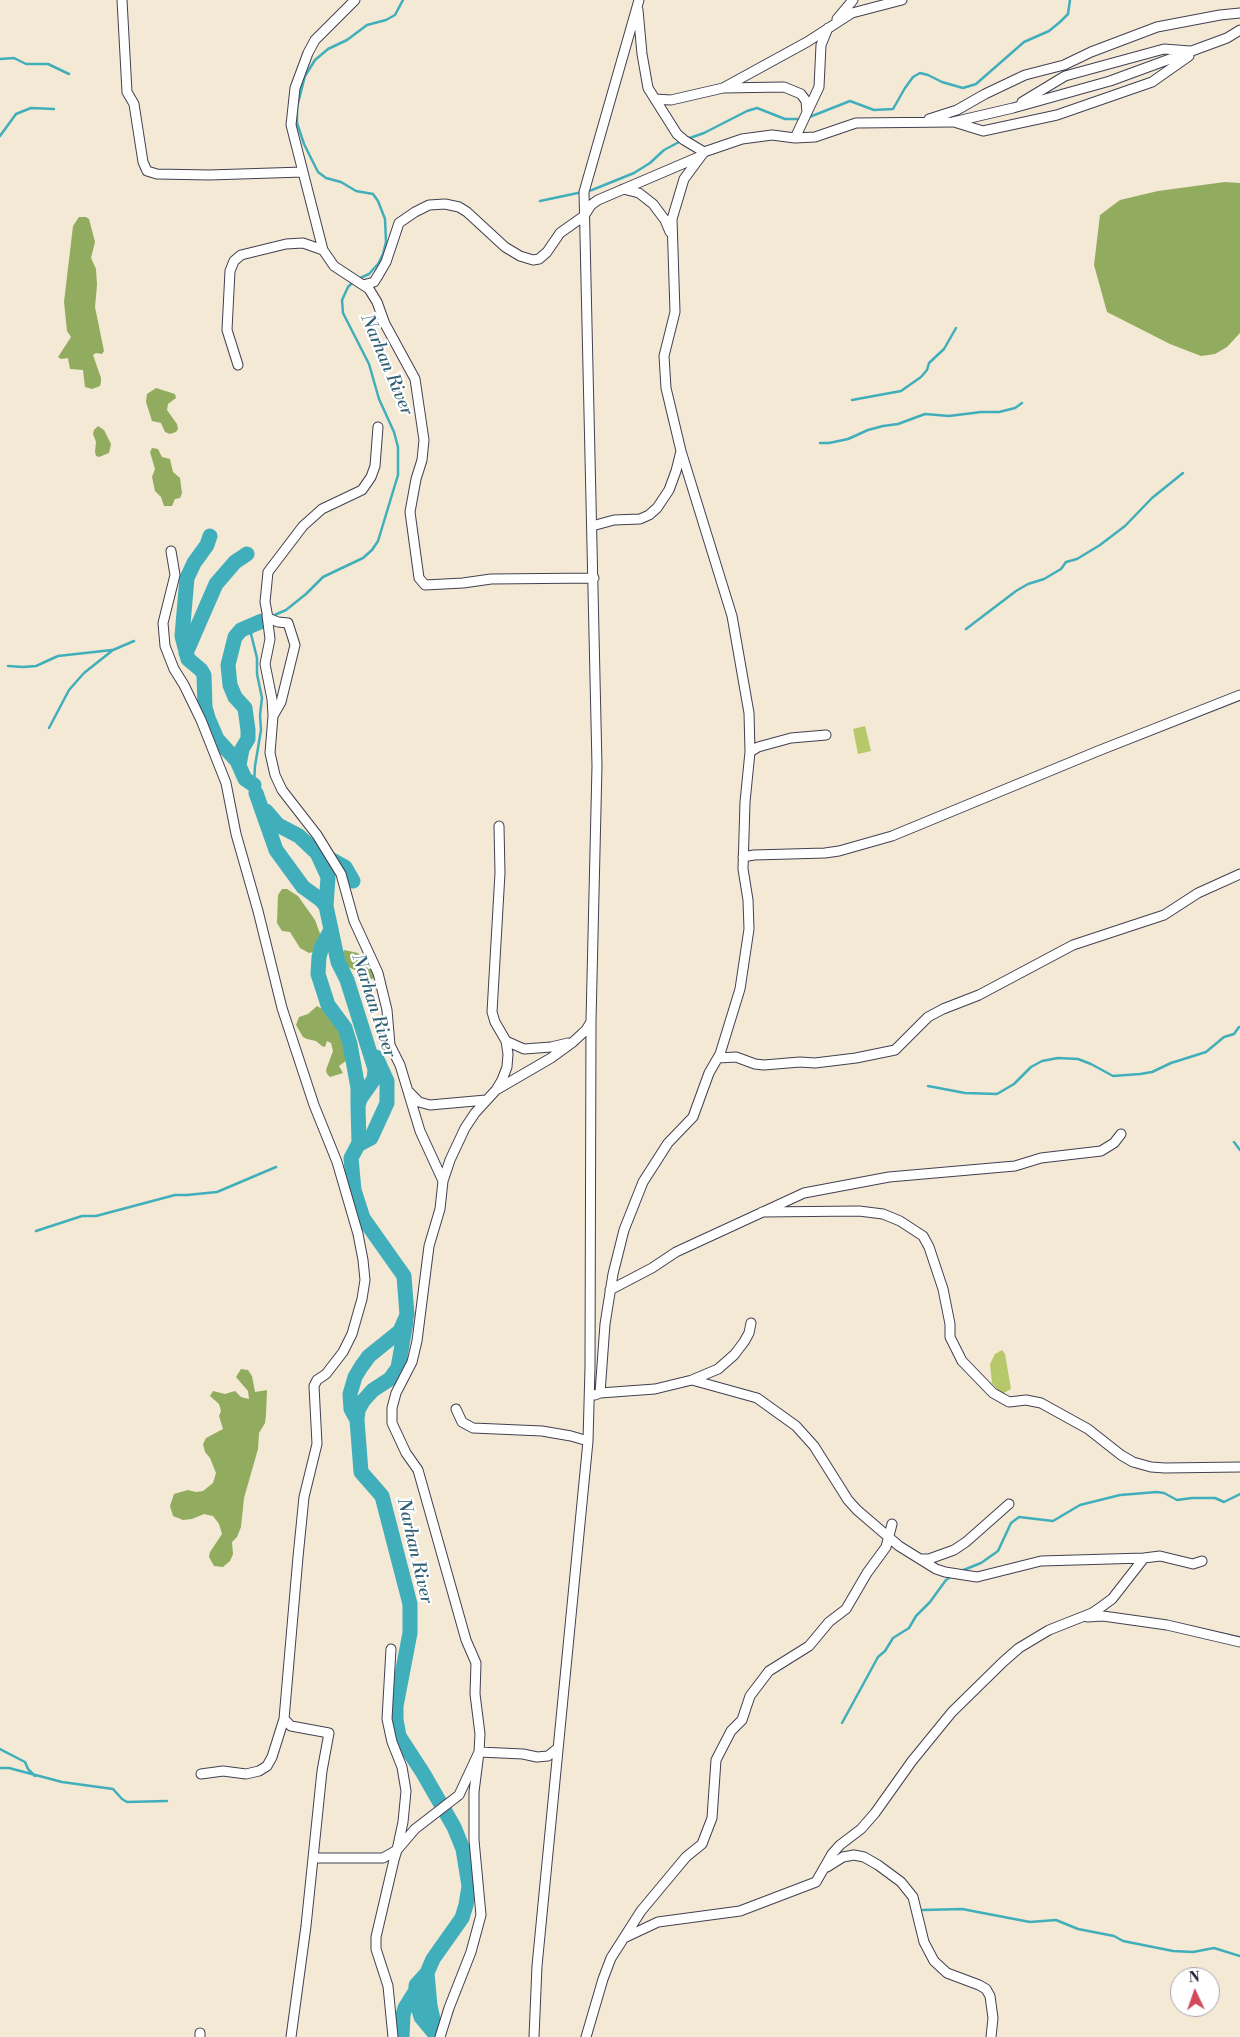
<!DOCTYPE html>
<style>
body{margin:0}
#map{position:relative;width:1240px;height:2037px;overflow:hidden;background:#f4e9d4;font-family:"Libre Bodoni",serif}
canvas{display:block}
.north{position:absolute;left:1170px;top:1967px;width:50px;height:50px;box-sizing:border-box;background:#fff;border:1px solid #a7a7b1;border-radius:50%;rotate:357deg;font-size:14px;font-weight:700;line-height:20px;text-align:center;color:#22223b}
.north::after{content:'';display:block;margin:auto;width:18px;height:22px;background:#d1495b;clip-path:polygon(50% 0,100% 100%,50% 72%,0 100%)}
</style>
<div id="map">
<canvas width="1240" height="2037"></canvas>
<div class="north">N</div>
</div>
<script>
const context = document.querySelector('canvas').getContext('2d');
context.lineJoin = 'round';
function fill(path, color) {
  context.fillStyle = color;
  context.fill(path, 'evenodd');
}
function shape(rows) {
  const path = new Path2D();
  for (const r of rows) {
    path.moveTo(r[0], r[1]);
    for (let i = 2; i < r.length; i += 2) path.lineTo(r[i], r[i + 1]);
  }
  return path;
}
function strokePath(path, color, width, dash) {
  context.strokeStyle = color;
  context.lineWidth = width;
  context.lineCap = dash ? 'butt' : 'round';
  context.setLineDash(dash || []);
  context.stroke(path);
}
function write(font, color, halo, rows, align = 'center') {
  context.font = font + ' "Libre Bodoni",serif';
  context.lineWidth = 4.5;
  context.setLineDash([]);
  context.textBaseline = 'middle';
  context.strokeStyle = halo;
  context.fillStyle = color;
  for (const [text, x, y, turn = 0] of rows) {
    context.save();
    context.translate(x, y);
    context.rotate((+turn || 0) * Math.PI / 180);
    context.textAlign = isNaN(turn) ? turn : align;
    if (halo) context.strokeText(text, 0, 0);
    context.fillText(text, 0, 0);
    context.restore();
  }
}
fill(shape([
 [865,726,871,751,858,754,853,729],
 [1002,1350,1005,1354,1011,1389,1002,1394,992,1383,990,1364,995,1354]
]), '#b7c86a');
fill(shape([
 [1225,182,1240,183,1240,333,1227,347,1215,354,1201,356,1170,344,1107,312,1094,265,1100,215,1120,200,1158,191],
 [79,217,86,217,89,219,95,242,91,258,96,269,97,285,95,307,104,351,102,354,96,353,93,355,101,378,101,382,100,386,92,389,85,387,83,370,70,369,68,358,61,359,58,357,71,337,67,331,64,302,73,226],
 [156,388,175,394,176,398,168,404,167,410,177,424,178,429,176,432,170,434,165,432,161,423,152,421,146,402,147,394],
 [98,426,104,430,111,444,109,453,99,457,96,456,95,452,96,442,93,434,94,430],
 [152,448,158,449,162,457,170,459,173,472,180,478,182,493,180,498,175,499,172,506,164,506,161,497,155,491,152,477,155,469,150,452],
 [282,889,287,889,298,896,315,920,322,939,314,952,309,953,300,948,290,932,282,931,277,923,278,895],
 [344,950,358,953,369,963,374,972,374,978,369,980,359,975,357,971,348,967,342,955],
 [317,1006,324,1010,338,1024,349,1047,350,1058,339,1066,343,1073,330,1077,327,1074,326,1070,333,1051,331,1043,327,1041,325,1047,322,1046,316,1041,307,1039,303,1037,296,1025,299,1017,308,1014],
 [241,1369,248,1370,252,1376,255,1392,267,1390,266,1415,265,1423,259,1433,258,1449,244,1498,241,1527,237,1537,232,1542,233,1554,230,1561,223,1567,214,1566,209,1557,210,1552,222,1534,219,1524,213,1516,204,1514,192,1519,183,1520,173,1516,170,1506,174,1494,188,1490,196,1492,203,1491,213,1483,216,1473,210,1458,205,1452,203,1444,206,1438,223,1429,219,1416,221,1411,219,1404,210,1396,213,1391,225,1394,235,1391,241,1397,249,1399,248,1391,236,1377]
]), '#91ac5e');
strokePath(shape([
 [0,59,14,58,26,64,48,64,69,74],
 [807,118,850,101,874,110,893,109,905,88,913,77,920,73,928,75,942,82,963,88,976,84,1024,42,1049,31,1060,22,1068,14,1070,0],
 [0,136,16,114,31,108,54,109],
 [687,139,704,133,747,111,757,108,785,119,802,119],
 [540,201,592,190,634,173,650,163,664,150,681,141],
 [358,279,369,274,378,264,383,254,386,242,385,219,378,201,373,194,356,191,341,182,326,178,318,172,304,144,297,123,297,107,305,76,315,60,328,49,347,40,367,25,386,20,395,15,403,0],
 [852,400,901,391,921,377,927,370,929,363,944,349,956,328],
 [820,443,829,443,848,439,868,430,883,426,898,424,925,414,949,416,981,412,999,412,1015,408,1022,403],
 [270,617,286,610,306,594,323,577,363,558,372,550,378,541,398,475,398,447,394,432,379,399,369,364,343,313,342,300,348,287,353,282],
 [966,629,1016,591,1028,584,1044,579,1061,569,1066,562,1077,559,1100,545,1125,526,1152,498,1183,473],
 [8,666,23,667,36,666,58,656,112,650],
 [49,728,69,690,84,673,113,650,134,641],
 [256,793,254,785,255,766,261,730,260,715,262,698,257,674,257,658,251,634,254,627,263,621],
 [928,1086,965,1093,997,1094,1014,1084,1031,1067,1042,1061,1058,1058,1078,1059,1091,1064,1113,1076,1140,1074,1152,1072,1171,1063,1206,1052,1224,1037,1234,1034,1239,1027],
 [1234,1142,1240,1150],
 [36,1231,82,1216,96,1216,175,1195,187,1195,217,1192,276,1167],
 [961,1571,981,1563,998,1551,1011,1523,1019,1517,1053,1521,1080,1505,1120,1495,1157,1492,1164,1493,1177,1500,1192,1498,1215,1498,1224,1502,1240,1494],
 [842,1723,878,1657,885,1651,893,1638,909,1628,916,1616,930,1602,946,1580,952,1576],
 [0,1749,25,1762,28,1769,35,1776],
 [0,1768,9,1768,62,1782,113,1789,122,1799,127,1802,167,1801],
 [923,1910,962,1909,1030,1922,1056,1920,1078,1929,1114,1936,1123,1941,1173,1951,1193,1952,1214,1948,1240,1956]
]), '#40afbb', 2.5);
strokePath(shape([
 [210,536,207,545,194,563,187,578,182,636,188,659,201,670,204,675,205,707,208,718,217,739,237,761,245,779,254,785],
 [186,653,216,584,235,562,247,554],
 [239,765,242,749,248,739,248,730,245,708,235,697,230,685,228,665,235,637,241,630,262,621],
 [256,793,276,850,303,887,321,900,326,906,338,962,347,980,375,1069,374,1079,360,1099,358,1106,359,1143,351,1158,354,1190,363,1218,404,1276,407,1315,400,1331,369,1356,361,1367,355,1377,350,1394,351,1409,357,1420,361,1472,382,1496,410,1604,410,1633,396,1706,396,1720,399,1736,423,1773,454,1827,463,1849,469,1886,466,1905,462,1918,433,1959,427,1973,430,2006,437,2037],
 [266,811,278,825,299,836,317,853,328,877,326,906],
 [323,855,345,867,353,881],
 [331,930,322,946,319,957,318,974,328,1005,345,1028,350,1044,358,1088,358,1105],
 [358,1145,371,1138,387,1103,387,1081,376,1057],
 [357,1420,358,1410,363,1401,373,1390,390,1379,398,1368,406,1322],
 [427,1973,416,1985,416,2000,421,2017,435,2034],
 [402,2037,403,2015,405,2008,415,1992]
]), '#40afbb', 15);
const minor = shape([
 [122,0,127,92,134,104,143,162,147,171,157,174,209,175,303,172],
 [355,0,315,40,308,53,295,88,291,125,323,250,334,266,369,289,377,302,385,324,415,379,424,440,422,460,416,479,410,512,419,578,425,585,463,583,491,579,594,578],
 [837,19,853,0],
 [723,88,807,42,852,13,902,0],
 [655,99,671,100,723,88,784,87,801,94,806,101,807,112],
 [1022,102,1065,76,1164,49,1190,51],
 [929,119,957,110,985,94,1025,75,1064,65,1091,52,1157,27,1220,15,1240,13],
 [954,122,983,131,1057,115,1152,82,1189,56],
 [795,138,819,87,821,45,828,28],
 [704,152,742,139,772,135,795,138,815,137,856,123,953,122,1013,108,1110,81,1227,38,1240,30],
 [623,189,639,193,653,204,665,220,670,232],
 [363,285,374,282,379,274,386,262,399,223,415,212,429,205,445,204,459,207,467,212,505,247,520,256,533,260,539,259,547,252,560,233,584,216,591,205,598,200,701,156],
 [238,365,227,330,230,271,234,261,241,255,286,244,303,243,323,250],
 [378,427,375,466,371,477,362,490,322,509,303,526,268,572,265,602,268,618,278,622,288,623,295,645,281,702,273,716,270,753,275,775,282,790,317,835,341,874,354,921,378,973,387,1010,390,1045,400,1065,420,1131,443,1181,440,1209,429,1246,417,1341,412,1362,396,1393,392,1408,392,1423,406,1453,418,1470,466,1640,476,1663,475,1694,480,1734,479,1752,459,1795,415,1829,397,1850,394,1860,376,1937,376,1949,388,1986,393,2037],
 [592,526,614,520,640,519,649,515,657,508,669,490,676,471,681,451],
 [171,551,175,575,163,623,165,646,174,669,184,685,201,720,226,783,236,834,258,911,282,1008,314,1105,337,1162,358,1234,363,1260,365,1280,362,1299,352,1334,343,1352,326,1374,317,1380,314,1386,317,1444,304,1497,298,1557,284,1719,291,1726,329,1733,322,1771,306,1926,291,2037],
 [267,615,270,639,265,664,272,699,273,715],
 [750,752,758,747,791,738,826,735],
 [743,857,754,855,825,853,839,851,892,836,1098,751,1240,695],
 [506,1041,524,1049,551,1047,568,1043],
 [718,1058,736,1057,755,1064,764,1065,800,1062,815,1063,856,1058,895,1050,928,1017,943,1009,979,995,1073,945,1164,915,1198,893,1240,874],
 [496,1090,502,1080,507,1067,508,1054,506,1041,495,1022,492,1012,500,873,499,826],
 [409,1092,419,1102,430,1105,486,1100],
 [443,1181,450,1160,465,1128,475,1113,496,1090,551,1058,573,1042,586,1030,591,1022],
 [762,1212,859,1211,883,1214,900,1221,923,1236,929,1247,943,1289,950,1324,950,1337,962,1361,993,1393,1009,1402,1026,1400,1041,1403,1088,1429,1121,1455,1133,1462,1151,1467,1165,1468,1240,1467],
 [610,1290,652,1268,676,1252,804,1193,889,1177,1015,1166,1041,1158,1101,1151,1114,1143,1121,1134],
 [692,1380,718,1369,734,1355,744,1342,749,1333,751,1323],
 [600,1393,605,1324,613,1274,624,1230,643,1182,668,1143,693,1117,709,1073,720,1054,740,989,749,929,748,900,743,869,745,802,750,752,749,713,732,616,681,451,666,388,664,356,675,312,672,219,684,179,704,152,684,140,677,134,648,88,642,54,638,10],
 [595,1395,600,1393,655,1389,692,1380,757,1398,796,1426,814,1446,848,1500,857,1510,899,1546,936,1569,945,1572,977,1577,1041,1561,1144,1558],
 [456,1409,462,1422,473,1428,542,1431,571,1436,588,1441],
 [921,1559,929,1559,954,1550,966,1542,1009,1504],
 [1087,1617,1103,1616,1167,1625,1240,1642],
 [201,1774,223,1771,246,1774,259,1771,267,1766,272,1757,284,1719],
 [313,1858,383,1858,397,1850,403,1822,406,1791,402,1767,392,1742,387,1719,391,1649],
 [827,1867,843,1857,854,1855,864,1857,878,1865,901,1882,913,1897,924,1942,934,1961,947,1973,979,1985,986,1989,990,1996,993,2018,991,2037],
 [624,1938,658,1922,740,1911,816,1882,832,1854,840,1845,861,1829,875,1813,912,1761,952,1712,1003,1662,1019,1648,1049,1630,1092,1613,1101,1607,1112,1599,1144,1558,1160,1556,1193,1564,1202,1561],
 [200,2037,200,2033],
 [440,2037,449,2008,471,1952,481,1915,474,1840,474,1792,479,1752,523,1754,537,1757,548,1756,558,1748],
 [534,2037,537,1966,588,1441,590,1367,591,1021,597,766,584,192,639,0],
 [586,2037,603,1979,611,1958,641,1911,686,1857,702,1844,712,1818,716,1760,731,1731,742,1720,750,1696,769,1671,809,1646,829,1622,846,1609,867,1573,886,1547,892,1524]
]);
strokePath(minor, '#424052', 11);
strokePath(minor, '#fff', 9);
write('italic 18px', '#306175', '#fff', [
 ["Narhan River",386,365,67],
 ["Narhan River",373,1006,72],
 ["Narhan River",414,1551,77]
]);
</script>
